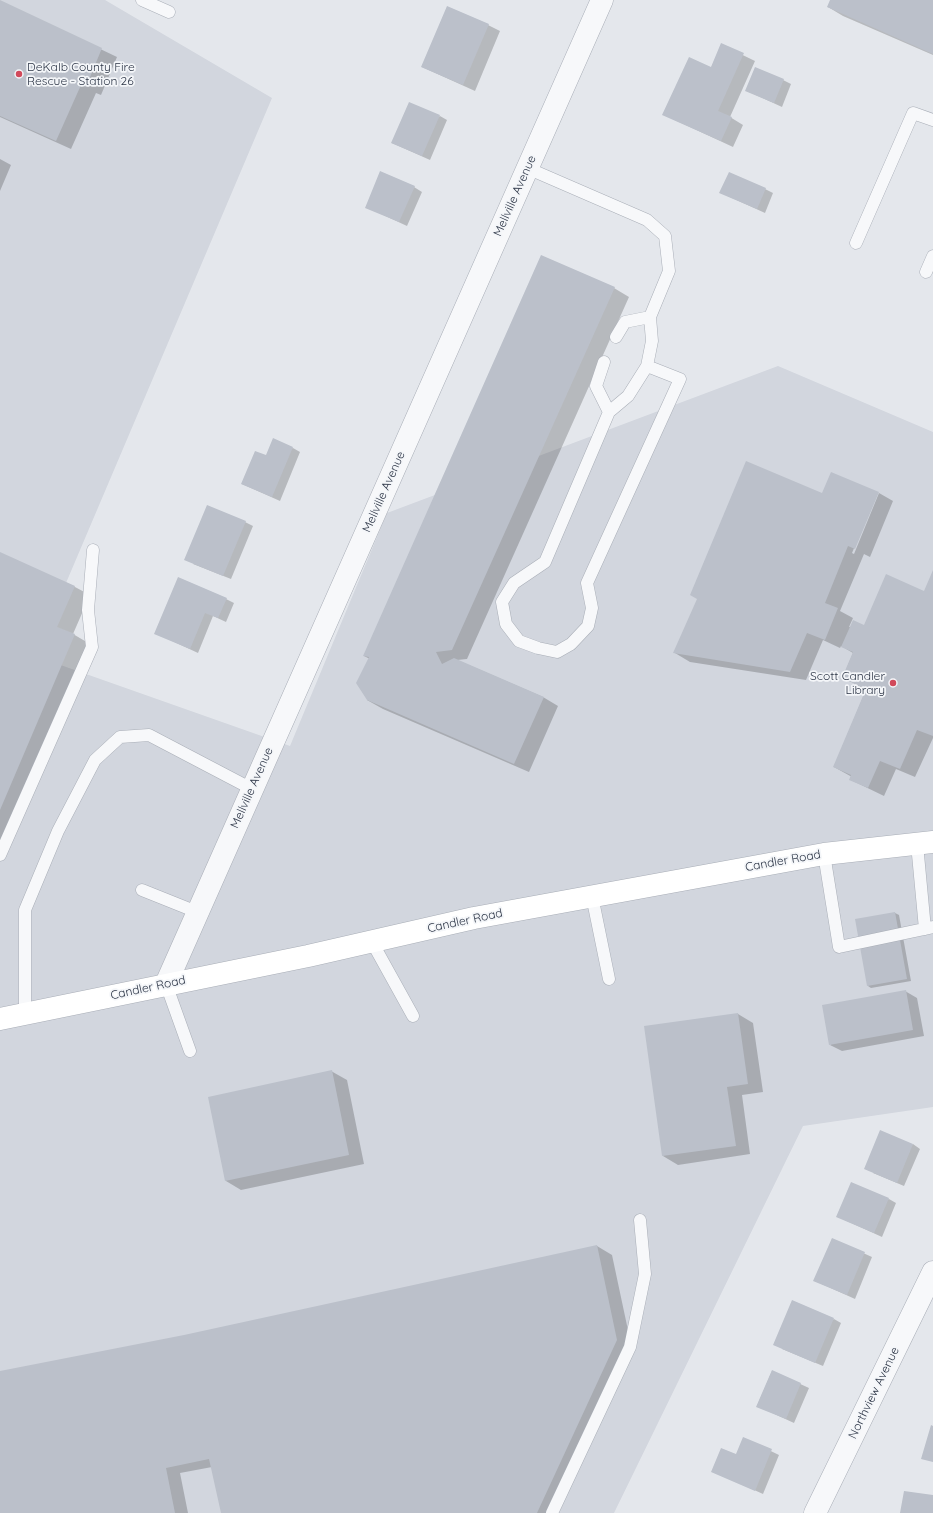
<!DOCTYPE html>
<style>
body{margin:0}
canvas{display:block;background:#e4e7ec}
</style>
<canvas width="933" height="1513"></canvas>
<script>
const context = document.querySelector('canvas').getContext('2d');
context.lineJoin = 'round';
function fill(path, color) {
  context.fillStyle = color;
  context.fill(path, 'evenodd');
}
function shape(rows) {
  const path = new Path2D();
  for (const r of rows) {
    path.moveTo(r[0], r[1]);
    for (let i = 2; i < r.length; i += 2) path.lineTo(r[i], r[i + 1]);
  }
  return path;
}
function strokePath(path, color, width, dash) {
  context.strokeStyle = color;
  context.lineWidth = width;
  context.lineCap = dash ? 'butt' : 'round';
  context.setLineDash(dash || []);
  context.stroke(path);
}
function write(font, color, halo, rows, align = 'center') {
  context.font = font + ' Quicksand,sans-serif';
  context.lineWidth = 3.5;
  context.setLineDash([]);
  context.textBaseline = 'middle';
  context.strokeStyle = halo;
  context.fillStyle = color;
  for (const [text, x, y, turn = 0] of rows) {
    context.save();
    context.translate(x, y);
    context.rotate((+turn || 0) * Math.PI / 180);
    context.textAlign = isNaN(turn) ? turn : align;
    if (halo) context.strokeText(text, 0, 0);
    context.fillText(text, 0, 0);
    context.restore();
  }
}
fill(shape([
 [0,0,105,0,272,98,35,656,290,746,387,513,778,366,933,432,933,1107,803,1126,614,1513,0,1513]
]), '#d2d6de');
fill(shape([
 [831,0,933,0,933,55,843,16,828,7],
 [0,1,117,57,101,95,96,93,71,149,0,117],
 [488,25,500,31,475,91,422,67],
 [722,45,755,61,730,117,743,125,733,147,664,115,711,68],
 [783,80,791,84,782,107,747,91],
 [440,116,447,120,430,160,392,143],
 [0,159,11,165,0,191],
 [414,187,422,192,407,226,366,207],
 [765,189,773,193,765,213,721,193],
 [614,288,629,297,467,659,457,660,543,697,558,706,529,772,383,709,367,700,370,659,364,656],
 [293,448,300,452,280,501,242,484,267,456],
 [877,493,852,553,854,554,879,493,893,501,870,557,864,554,840,611,853,618,849,627,865,626,924,593,933,574,933,738,915,777,896,769,884,796,851,780,852,777,834,767,866,690,843,677,853,653,841,646,840,648,823,640,806,680,690,662,675,653,822,494],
 [245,522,253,526,231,579,193,564],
 [0,553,75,587,90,595,73,634,90,644,0,852],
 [226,599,234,603,226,622,213,616,198,653,155,633],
 [895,913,899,915,911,981,871,988,868,986],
 [905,991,917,998,924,1036,842,1051,830,1045],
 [738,1014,753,1023,763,1092,742,1095,750,1154,678,1165,663,1156],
 [331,1071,347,1080,364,1164,241,1190,226,1181,209,1098],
 [913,1144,920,1149,904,1186,873,1173],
 [889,1199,896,1203,882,1237,838,1217],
 [832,1239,872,1257,855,1299,815,1281],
 [597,1246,612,1255,632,1349,556,1513,222,1513,212,1467,180,1473,188,1513,0,1513,0,1373,142,1345],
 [834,1319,841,1323,823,1366,782,1349],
 [772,1371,809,1388,794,1423,757,1406],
 [744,1438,779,1455,763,1494,712,1471,736,1456]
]), '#0003');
fill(shape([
 [0,0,102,48,86,87,81,85,56,141,0,116],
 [830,0,933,0,933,54,827,7],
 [447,6,489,24,463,85,421,67],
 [721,43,744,53,718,111,732,117,721,141,662,115,689,57,711,67],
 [755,67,784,79,774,103,745,91],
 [409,102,440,115,422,156,391,143],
 [380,171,415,186,399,222,365,208],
 [729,172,766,188,757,209,719,193],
 [541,255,615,287,452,650,436,652,442,664,454,658,544,697,514,764,367,700,356,683,369,657,363,656],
 [273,438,293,447,272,497,241,484,255,451,266,455],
 [746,461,822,493,831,472,879,492,855,549,848,546,825,603,838,608,825,640,807,633,790,672,673,653,697,599,690,595],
 [207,505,246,521,223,576,184,560],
 [0,552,75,586,57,627,75,634,0,810],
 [933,570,933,736,917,730,900,769,880,761,868,788,849,780,851,775,833,767,866,689,842,678,853,652,841,647,853,620,864,625,886,574,924,591],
 [178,577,227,598,218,618,205,613,190,649,154,634],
 [895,912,907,979,867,986,855,919],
 [906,990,913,1030,829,1045,822,1005],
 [738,1013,748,1084,727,1087,736,1146,662,1156,644,1026],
 [332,1070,349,1155,225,1181,208,1097],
 [880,1130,913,1144,897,1183,864,1169],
 [851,1182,889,1198,874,1233,836,1217],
 [832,1238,865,1252,847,1295,813,1281],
 [597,1245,617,1340,537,1513,221,1513,209,1459,166,1468,175,1513,0,1513,0,1371,184,1335],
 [792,1300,834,1318,815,1363,773,1345],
 [772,1370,801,1383,786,1419,756,1407],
 [931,1425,933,1426,933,1462,921,1459],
 [743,1437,772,1449,755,1491,711,1472,721,1448,736,1454],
 [904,1491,933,1495,933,1513,900,1513]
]), '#bbc0ca');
const lane = shape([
 [142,0,169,12],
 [527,168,647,220,665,236,669,271,650,317,652,341,647,366,628,396,609,412,545,562,514,583,502,602,506,624,519,641,538,648,557,652,571,644,588,626,592,608,587,583,680,379,647,366],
 [856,243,913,113,933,120],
 [926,272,933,256],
 [616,337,625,322,650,317],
 [604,362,596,386,609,412],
 [917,844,925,929],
 [824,854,839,947,933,927],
 [0,855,92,647,88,610,93,550],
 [142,890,197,912],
 [592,896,609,979],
 [372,942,413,1016],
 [166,984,190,1051],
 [25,1014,25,910,58,831,95,760,120,737,149,735,252,789],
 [552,1513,630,1347,645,1274,640,1220]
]);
const street = shape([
 [166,984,602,0],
 [815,1513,933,1272]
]);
const secondary = shape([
 [0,1019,308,956,474,918,824,854,933,842]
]);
strokePath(lane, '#a9aeb7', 13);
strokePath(street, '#a9aeb7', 23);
strokePath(secondary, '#a9aeb7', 23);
strokePath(lane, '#f7f8fa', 12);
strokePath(street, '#f7f8fa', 22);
strokePath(secondary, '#fff', 22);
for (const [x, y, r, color] of [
 [19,74,4,"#d1495b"],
 [893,683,4,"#d1495b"]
]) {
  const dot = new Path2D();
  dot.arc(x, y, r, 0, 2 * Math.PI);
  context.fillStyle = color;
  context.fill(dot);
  strokePath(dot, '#f4f6f9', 1.5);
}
write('12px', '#2b3445', '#f4f6f9', [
 ["DeKalb County Fire",27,67],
 ["Rescue - Station 26",27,81],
 ["Scott Candler",885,676,"right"],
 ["Library",885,690,"right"]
], 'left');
write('12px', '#2b3445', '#f4f6f9', [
 ["Mellville Avenue",515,196,-66],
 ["Mellville Avenue",384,492,-66],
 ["Mellville Avenue",252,788,-66],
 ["Candler Road",783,861,-10],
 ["Candler Road",465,921,-12],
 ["Candler Road",148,988,-12],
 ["Northview Avenue",874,1393,-64]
]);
</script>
